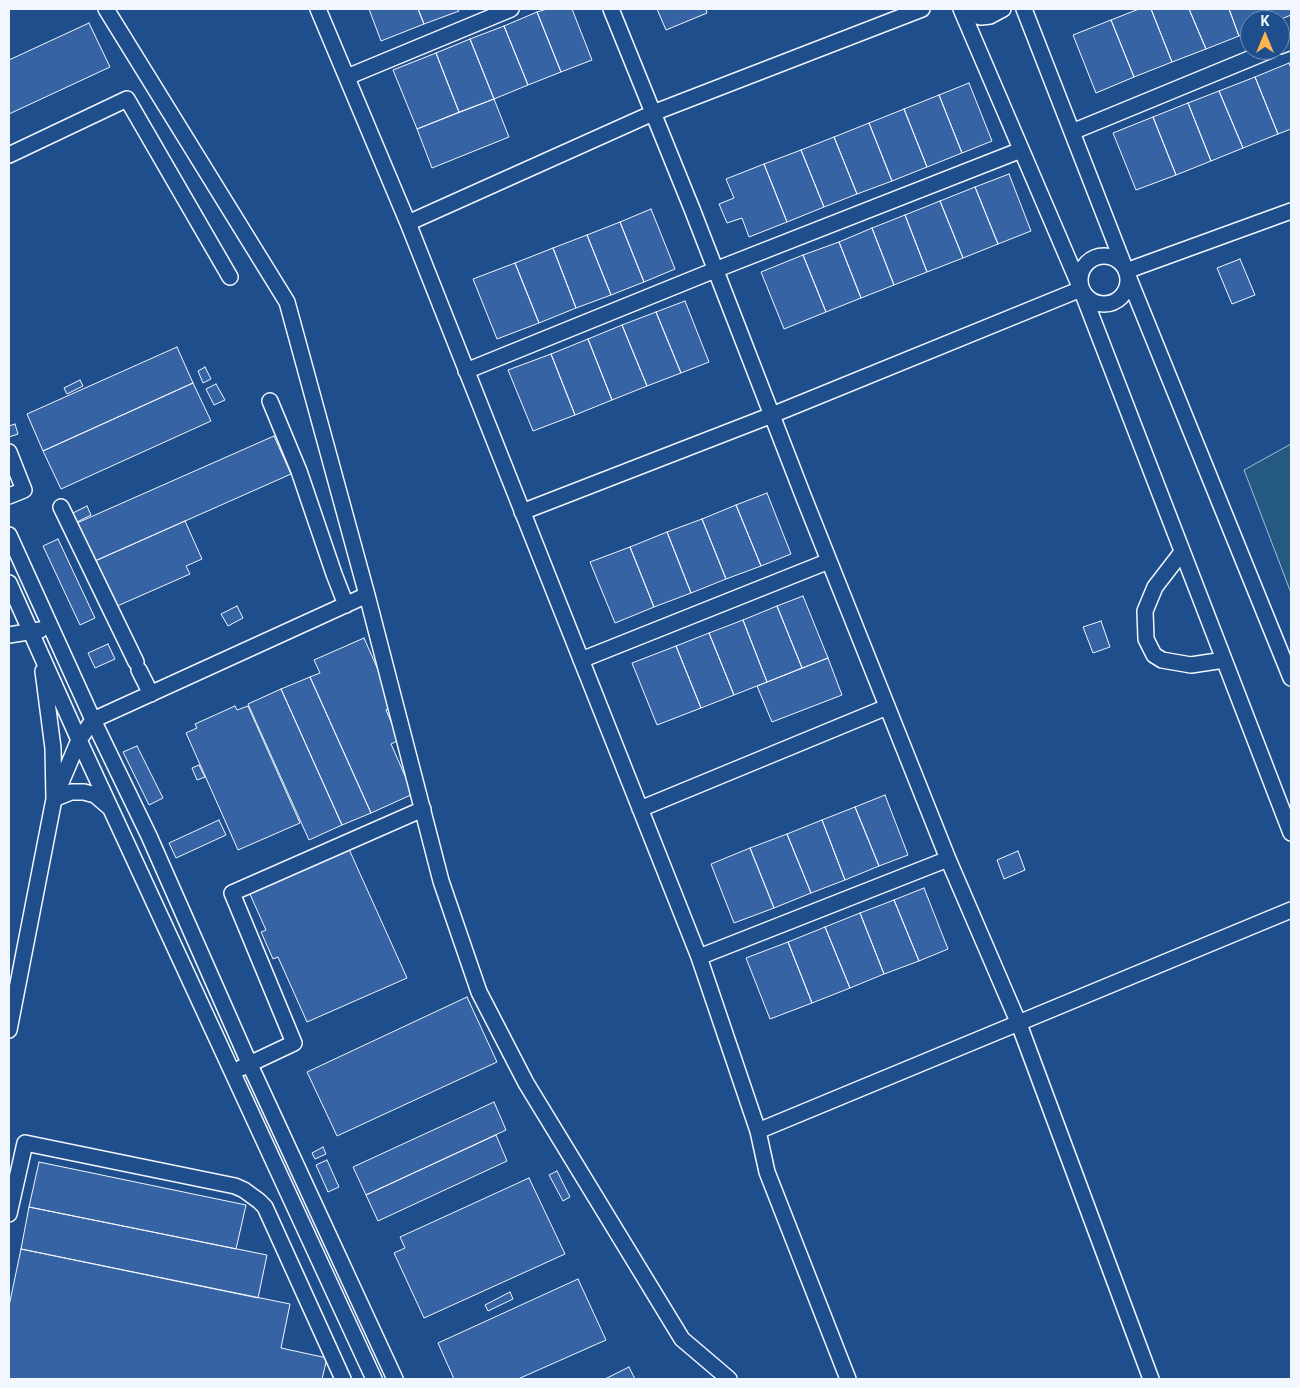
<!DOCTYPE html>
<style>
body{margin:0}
#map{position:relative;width:1300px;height:1388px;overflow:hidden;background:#1f4e8c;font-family:Roboto,sans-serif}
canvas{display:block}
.frame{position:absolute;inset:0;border:10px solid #f2f6ff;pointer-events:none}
.north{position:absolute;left:1240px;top:10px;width:50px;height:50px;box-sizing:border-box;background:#1f4e8c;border:1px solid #7391ba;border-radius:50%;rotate:0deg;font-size:14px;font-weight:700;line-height:20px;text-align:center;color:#f2f6ff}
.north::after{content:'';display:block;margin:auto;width:18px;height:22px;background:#ffb74d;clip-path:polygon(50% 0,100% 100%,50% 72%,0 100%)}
</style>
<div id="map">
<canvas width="1300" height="1388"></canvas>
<div class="frame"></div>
<div class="north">K</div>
</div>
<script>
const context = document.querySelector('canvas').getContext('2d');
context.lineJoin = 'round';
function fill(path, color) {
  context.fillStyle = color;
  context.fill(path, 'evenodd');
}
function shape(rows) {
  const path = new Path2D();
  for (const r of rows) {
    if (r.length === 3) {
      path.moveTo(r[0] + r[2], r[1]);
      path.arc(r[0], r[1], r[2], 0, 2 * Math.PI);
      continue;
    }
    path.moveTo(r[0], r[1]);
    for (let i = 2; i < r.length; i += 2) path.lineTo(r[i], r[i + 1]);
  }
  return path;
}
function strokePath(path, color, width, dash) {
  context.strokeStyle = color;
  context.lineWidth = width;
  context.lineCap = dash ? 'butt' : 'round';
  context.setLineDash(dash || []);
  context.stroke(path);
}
const green = shape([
 [1291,444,1291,593,1244,470,1291,444]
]);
fill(green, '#245a82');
strokePath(green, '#a8bbd7', 1);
const building = shape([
 [369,9,418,9,424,24,381,41,369,9],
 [418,9,458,9,459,11,424,24,418,9],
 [547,9,572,9,592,60,561,72,537,12,547,9],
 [657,9,706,9,707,13,666,30,657,9],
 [1139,9,1151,9,1172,62,1134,77,1111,20,1139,9],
 [1151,9,1189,9,1206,49,1172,62,1151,9],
 [1189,9,1229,9,1239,36,1206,49,1189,9],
 [1229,9,1266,9,1271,20,1250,20,1250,31,1239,36,1229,9],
 [1266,9,1291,9,1291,15,1279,20,1271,20,1266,9],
 [537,12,561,72,528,85,504,26,537,12],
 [1111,20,1134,77,1096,93,1073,35,1111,20],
 [89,23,110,67,9,114,9,60,89,23],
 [504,26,528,85,494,99,470,39,504,26],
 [470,39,494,99,459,112,436,53,470,39],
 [436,53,459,112,417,129,393,70,436,53],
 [1289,63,1291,68,1291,129,1278,134,1255,77,1289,63],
 [1255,77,1278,134,1243,148,1219,91,1255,77],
 [969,83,992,141,962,153,939,95,969,83],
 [1219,91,1243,148,1211,161,1188,103,1219,91],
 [939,95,962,153,927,167,904,109,939,95],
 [494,99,509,137,432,168,417,129,494,99],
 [1188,103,1211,161,1176,175,1153,117,1188,103],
 [904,109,927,167,892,181,869,123,904,109],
 [1153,117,1176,175,1136,190,1113,133,1153,117],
 [869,123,892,181,857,194,834,137,869,123],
 [834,137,857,194,824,207,801,150,834,137],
 [801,150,824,207,787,222,764,164,801,150],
 [764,164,787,222,749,237,742,218,727,223,719,204,734,198,726,179,764,164],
 [1009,174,1031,231,998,244,975,187,1009,174],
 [975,187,998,244,963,258,940,201,975,187],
 [940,201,963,258,927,272,905,215,940,201],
 [651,209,675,269,644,282,620,222,651,209],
 [905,215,927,272,894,285,872,228,905,215],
 [620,222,644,282,611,295,587,235,620,222],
 [872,228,894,285,861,298,839,242,872,228],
 [587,235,611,295,576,308,553,248,587,235],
 [839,242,861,298,826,312,803,255,839,242],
 [553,248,576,308,539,323,515,263,553,248],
 [803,255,826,312,784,329,761,272,803,255],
 [1240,259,1255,295,1232,304,1217,268,1240,259],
 [515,263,539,323,497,339,473,279,515,263],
 [685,301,709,362,681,373,656,312,685,301],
 [656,312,681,373,647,386,622,325,656,312],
 [622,325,647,386,612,400,588,339,622,325],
 [588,339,612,400,575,415,551,354,588,339],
 [177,347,193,383,43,451,27,414,177,347],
 [551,354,575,415,533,431,508,370,551,354],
 [205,367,211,379,203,383,198,371,205,367],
 [80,380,83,386,67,394,64,388,80,380],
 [193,383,211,421,61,489,43,451,193,383],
 [216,384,225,400,214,405,206,389,216,384],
 [15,424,18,434,9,437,9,426,15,424],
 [274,436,291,474,95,561,77,523,274,436],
 [767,493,791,554,761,566,736,505,767,493],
 [736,505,761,566,726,579,702,519,736,505],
 [87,506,91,515,71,525,67,516,87,506],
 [702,519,726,579,691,593,667,532,702,519],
 [185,521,202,559,186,566,190,574,115,607,95,561,185,521],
 [667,532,691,593,654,607,630,547,667,532],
 [58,539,95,618,80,625,43,546,58,539],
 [630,547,654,607,615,623,590,562,630,547],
 [803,596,828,658,802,668,777,606,803,596],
 [237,606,243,618,228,626,221,614,237,606],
 [777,606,802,668,767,682,743,620,777,606],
 [743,620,767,682,734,695,709,633,743,620],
 [1101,621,1110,647,1093,653,1083,627,1101,621],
 [709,633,734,695,701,708,676,646,709,633],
 [364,638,394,706,386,710,399,740,391,744,413,794,371,813,310,677,320,673,314,660,364,638],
 [108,644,115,659,95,668,88,653,108,644],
 [676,646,701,708,657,725,632,663,676,646],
 [828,658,842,695,772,722,757,686,828,658],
 [310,677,371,813,342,825,281,689,310,677],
 [281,689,342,825,309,840,248,704,281,689],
 [235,706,237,710,248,706,300,823,238,850,186,733,197,728,195,724,235,706],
 [137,746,163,798,149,805,123,752,137,746],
 [199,765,205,777,197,780,192,768,199,765],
 [885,795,908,855,879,866,855,807,885,795],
 [855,807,879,866,845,880,822,820,855,807],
 [219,820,226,835,176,858,169,843,219,820],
 [822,820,845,880,811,893,787,834,822,820],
 [787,834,811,893,774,908,750,848,787,834],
 [348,847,407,978,307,1022,278,957,273,959,261,932,266,930,249,892,348,847],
 [750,848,774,908,734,923,711,864,750,848],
 [1018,851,1025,870,1004,879,997,860,1018,851],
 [924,888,948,949,919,961,894,900,924,888],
 [894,900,919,961,884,974,860,913,894,900],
 [860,913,884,974,850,988,825,927,860,913],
 [825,927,850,988,812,1003,788,942,825,927],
 [788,942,812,1003,770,1019,746,958,788,942],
 [467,997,497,1062,337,1136,307,1072,467,997],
 [494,1102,506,1130,366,1195,353,1167,494,1102],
 [496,1135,507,1161,378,1221,366,1195,496,1135],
 [323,1147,326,1154,315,1159,312,1153,323,1147],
 [327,1160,339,1187,328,1192,316,1165,327,1160],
 [39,1162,246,1205,236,1249,29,1207,39,1162],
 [557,1171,570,1197,563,1201,549,1175,557,1171],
 [529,1178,565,1254,424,1318,394,1253,405,1248,400,1237,529,1178],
 [29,1207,267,1255,258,1298,21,1249,29,1207],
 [21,1249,290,1304,281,1348,327,1358,322,1379,9,1379,9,1306,21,1249],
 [578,1279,606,1340,518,1379,454,1379,438,1343,578,1279],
 [510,1292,513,1299,488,1311,485,1305,510,1292],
 [629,1367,635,1379,605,1379,629,1367]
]);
fill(building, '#3563a3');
strokePath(building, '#f2f6ff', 1);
const minor = shape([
 [106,9,287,302,367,595,441,881,479,992,526,1083,682,1339,729,1379],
 [318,9,408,223,699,957,758,1131,767,1172,848,1379],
 [611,9,692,209,804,498,948,859,1019,1024,1151,1379],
 [961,9,1081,289,1291,833],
 [963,9,973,15,981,17,990,16,1003,9],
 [1024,9,1132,286,1291,678],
 [1280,46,1291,42],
 [347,77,511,9],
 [1072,132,1271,50],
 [9,155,127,99,230,277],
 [408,223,653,113,922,9],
 [1104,280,24],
 [1126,271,1291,211],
 [466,371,715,270,1021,150],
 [270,401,299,471,334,574,346,605],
 [9,452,24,490,9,496],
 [61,507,136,662],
 [522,512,772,415,1081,289],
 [9,535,93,720,149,836,250,1065,395,1379],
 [1182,552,1155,587,1145,611,1146,639,1154,655,1162,660,1191,665,1224,660],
 [9,583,79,740,374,1379],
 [9,635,40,630],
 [581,660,829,561],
 [139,670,151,694],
 [54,799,79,740,93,720,367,595],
 [54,799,71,792,84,792,95,795,109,807],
 [640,809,887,707],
 [699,957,948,859],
 [9,1030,54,799,53,748,43,671],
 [241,1068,294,1043,232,893,423,809],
 [758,1131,1291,910],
 [9,1214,25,1143,235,1186,244,1190,259,1201,265,1207,343,1379]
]);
strokePath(minor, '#f2f6ff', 18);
strokePath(minor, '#1f4e8c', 15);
</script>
